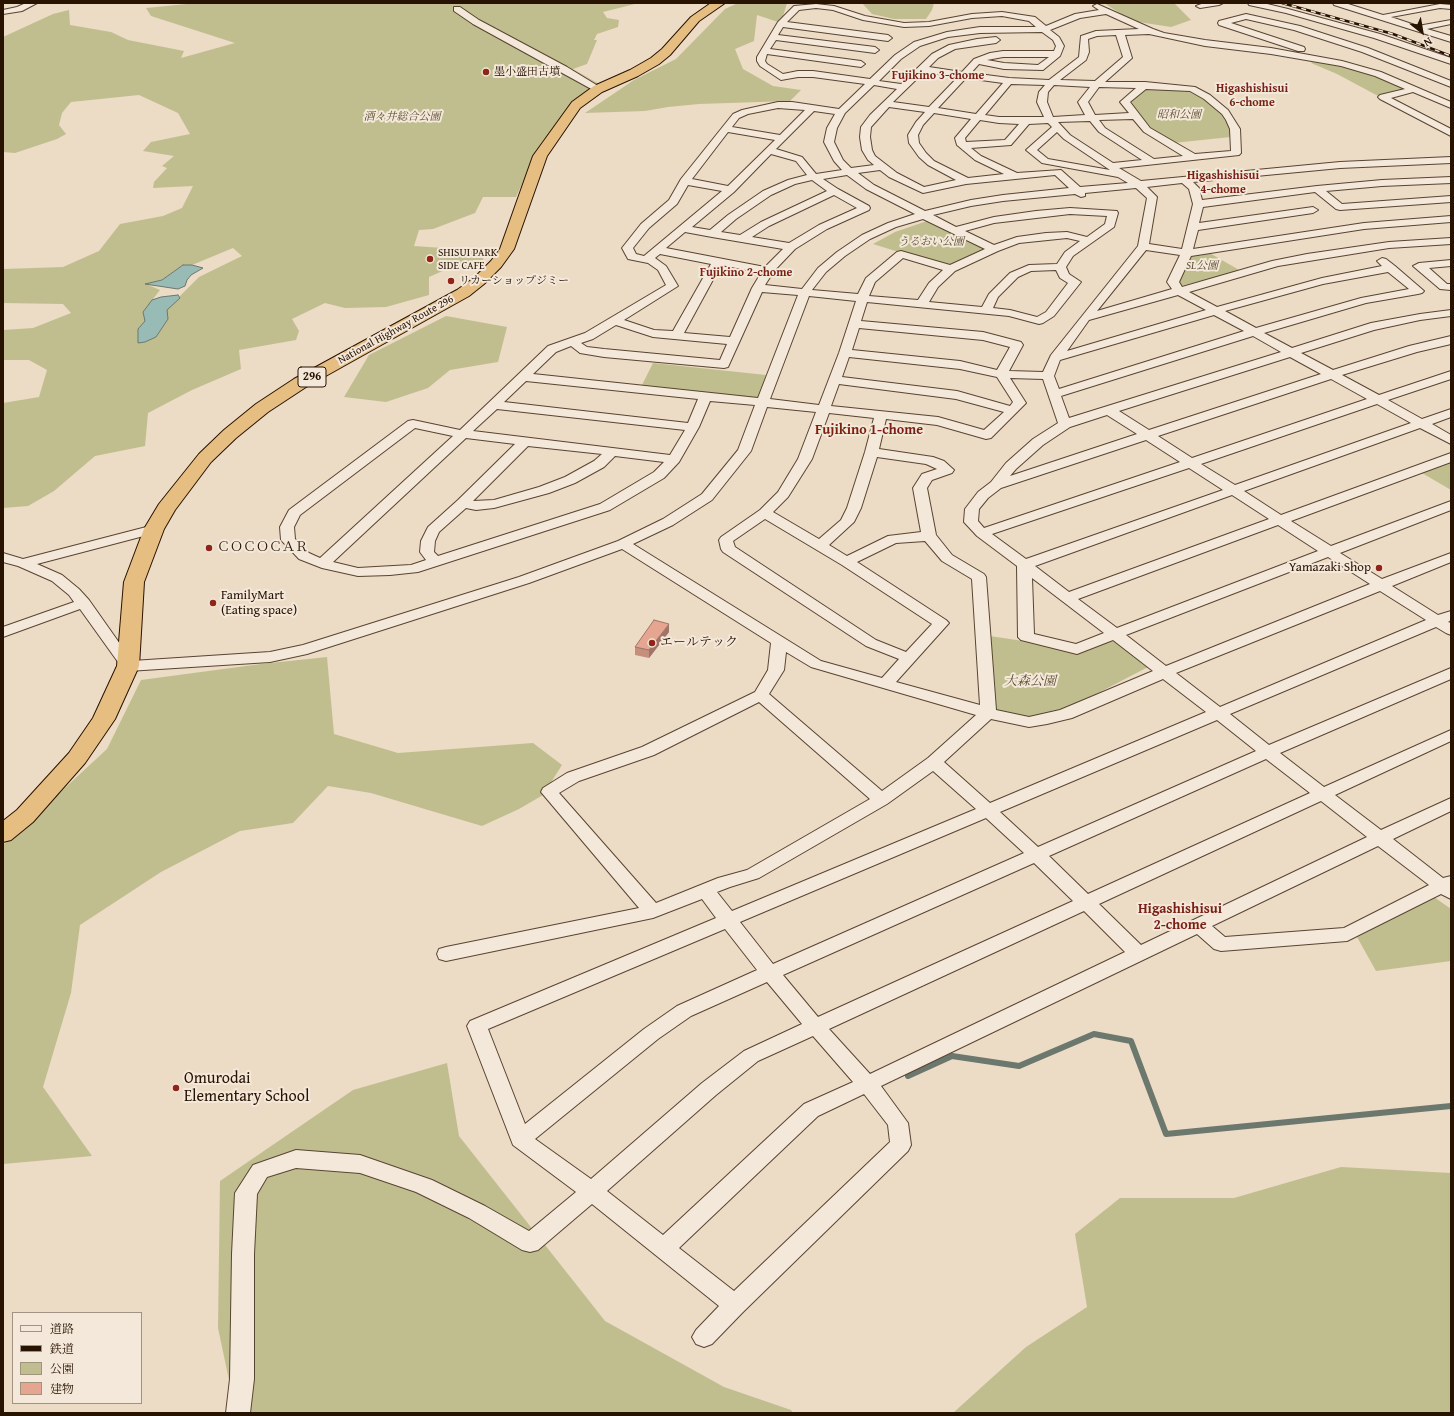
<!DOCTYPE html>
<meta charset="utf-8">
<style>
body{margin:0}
#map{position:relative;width:1454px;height:1416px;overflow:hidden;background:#ecdbc5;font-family:"Gentium Book Plus","Noto Serif JP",serif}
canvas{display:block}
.frame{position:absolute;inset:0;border:4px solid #281200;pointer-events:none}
.legend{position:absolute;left:12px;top:1312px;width:130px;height:92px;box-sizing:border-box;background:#f3e8d9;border:1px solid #a29282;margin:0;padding:5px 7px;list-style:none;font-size:12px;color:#281200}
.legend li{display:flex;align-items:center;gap:8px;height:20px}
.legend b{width:20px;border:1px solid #a29282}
.north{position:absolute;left:1402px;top:12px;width:40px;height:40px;-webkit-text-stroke:3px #f3e8d9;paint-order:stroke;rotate:149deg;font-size:11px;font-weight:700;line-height:16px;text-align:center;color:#281200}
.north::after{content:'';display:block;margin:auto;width:14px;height:18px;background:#281200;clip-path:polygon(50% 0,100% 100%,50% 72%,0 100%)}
</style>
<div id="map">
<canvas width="1454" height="1416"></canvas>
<div class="frame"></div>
<ul class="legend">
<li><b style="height:5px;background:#f3e8d9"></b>道路</li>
<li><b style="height:5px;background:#281200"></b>鉄道</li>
<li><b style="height:11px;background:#c0be8f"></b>公園</li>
<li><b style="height:11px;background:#e5a591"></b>建物</li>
</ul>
<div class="north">N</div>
</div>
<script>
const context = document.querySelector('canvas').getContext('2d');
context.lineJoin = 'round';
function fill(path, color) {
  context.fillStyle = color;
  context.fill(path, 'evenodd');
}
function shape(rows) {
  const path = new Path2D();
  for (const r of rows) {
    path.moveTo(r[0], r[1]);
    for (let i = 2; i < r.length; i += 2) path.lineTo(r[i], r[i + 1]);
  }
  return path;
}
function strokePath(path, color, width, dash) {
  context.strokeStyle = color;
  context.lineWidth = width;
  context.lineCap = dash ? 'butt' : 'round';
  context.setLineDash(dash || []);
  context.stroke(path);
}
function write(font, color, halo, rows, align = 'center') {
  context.font = font + ' "Gentium Book Plus","Noto Serif JP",serif';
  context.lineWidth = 4;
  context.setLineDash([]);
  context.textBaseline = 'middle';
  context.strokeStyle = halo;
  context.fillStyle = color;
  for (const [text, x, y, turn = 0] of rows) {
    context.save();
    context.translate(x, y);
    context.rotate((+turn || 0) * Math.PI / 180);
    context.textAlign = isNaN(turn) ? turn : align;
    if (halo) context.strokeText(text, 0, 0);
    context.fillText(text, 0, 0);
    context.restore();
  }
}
fill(shape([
 [197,3,639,3,603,12,607,18,619,20,618,27,597,34,594,40,597,40,587,64,573,69,599,84,579,99,541,143,516,197,483,197,475,213,433,229,419,230,414,246,486,251,480,268,447,269,429,277,429,295,386,307,345,308,325,303,292,319,299,331,296,340,239,350,241,369,192,390,148,413,145,446,95,456,54,491,28,506,3,508,3,403,39,397,47,370,29,360,3,360,3,330,33,328,71,313,63,304,3,303,3,269,63,267,99,251,120,224,163,216,182,208,193,186,153,188,154,182,167,168,162,166,174,156,143,151,151,142,190,134,178,113,139,95,71,102,62,113,59,125,66,134,57,139,15,153,3,152,3,37,53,14,69,10,70,25,111,32,128,40,184,51,181,58,235,43,151,16,146,8],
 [233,248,242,256,199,277,166,310,168,319,156,337,145,342,138,343,138,329,146,321,143,312,160,290,146,284,162,280,183,265,192,265],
 [738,3,787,3,781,23,757,15,754,41,735,49,743,69,773,86,801,90,790,101,699,104,668,107,645,111,585,113,634,80,676,59,725,9],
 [862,3,934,3,932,10,926,19,894,19,872,14],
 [1104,3,1174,3,1191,20,1171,27,1132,21],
 [1316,59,1358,69,1413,89,1380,97,1337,74,1311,63],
 [1147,86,1190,90,1204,97,1222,112,1231,130,1231,137,1173,143,1150,129,1129,103],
 [930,220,990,248,950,268,873,244,895,232],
 [1206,251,1241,271,1180,286,1175,282,1189,253],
 [446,316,507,327,498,362,450,370,428,388,386,402,344,397,369,355],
 [653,363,766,375,759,400,641,387],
 [1451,462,1451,490,1422,473],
 [983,635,1077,649,1115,641,1148,667,1052,717,1029,722,988,713],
 [327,657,334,734,398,753,533,743,562,765,543,795,519,809,482,826,371,793,328,786,293,823,240,831,161,872,80,925,71,993,43,1087,92,1156,3,1164,3,845,107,749,141,680,261,664],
 [1434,897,1451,909,1451,961,1376,971,1357,937],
 [447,1063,459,1136,605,1321,724,1387,791,1410,793,1413,236,1413,218,1328,220,1181,353,1090],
 [1341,1167,1451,1173,1451,1413,953,1413,1026,1347,1087,1307,1075,1234,1120,1198,1234,1198]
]), '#c0be8f');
const water = shape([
 [183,265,192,265,203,268,191,275,187,280,185,286,178,289,145,284,162,280,183,265],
 [178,295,180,298,167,310,168,319,156,337,145,342,138,343,138,329,145,321,143,312,152,300,161,297,178,295]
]);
fill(water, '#99bbb6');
strokePath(water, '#6c776d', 1);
strokePath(shape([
 [908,1076,952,1056,1019,1066,1094,1034,1131,1041,1166,1134,1451,1106]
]), '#6c776d', 6);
const minor = shape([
 [26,3,37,3,22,11,3,14,3,10,17,7,26,3],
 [1204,3,1223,3,1219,5,1200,8,1196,6,1204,3],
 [1248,3,1263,3,1288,9,1380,34,1451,58,1451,64,1374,38,1286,13,1249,5,1248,3],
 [1333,3,1345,3,1383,15,1440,4,1451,5,1451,9,1440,8,1391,17,1418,26,1451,20,1451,24,1427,29,1451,36,1451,42,1334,5,1333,3],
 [816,4,834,6,865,16,904,23,929,22,972,14,1002,12,1035,17,1046,26,1075,14,1099,10,1093,6,1097,4,1153,29,1164,33,1205,40,1271,48,1342,61,1381,72,1451,102,1451,108,1413,92,1391,98,1451,129,1451,136,1380,99,1378,97,1380,95,1405,89,1375,76,1341,66,1271,54,1205,46,1149,34,1125,35,1132,58,1105,82,1145,82,1195,87,1210,95,1228,110,1240,129,1241,153,1239,155,1119,168,1141,181,1340,162,1451,157,1451,163,1340,168,1193,182,1199,188,1202,200,1317,186,1382,180,1451,177,1451,183,1382,186,1326,191,1342,204,1451,196,1451,202,1340,210,1336,209,1315,192,1203,207,1199,223,1313,207,1318,210,1313,213,1198,230,1193,249,1364,223,1451,216,1451,222,1364,229,1191,256,1179,282,1182,287,1272,261,1307,254,1389,242,1451,238,1451,244,1389,248,1278,266,1189,292,1217,307,1322,278,1382,266,1377,261,1382,258,1386,259,1395,266,1424,291,1422,293,1418,294,1366,303,1264,333,1292,348,1371,323,1420,314,1451,310,1451,316,1420,320,1374,330,1301,353,1333,370,1409,346,1451,336,1451,344,1417,352,1342,375,1379,395,1451,371,1451,379,1388,400,1422,419,1451,409,1451,417,1432,424,1451,435,1451,444,1420,428,1244,491,1281,515,1451,453,1451,462,1291,521,1331,546,1451,501,1451,510,1340,553,1382,579,1451,553,1451,562,1392,586,1438,615,1451,611,1451,620,1448,622,1451,623,1451,635,1446,633,1436,627,1230,714,1269,745,1451,668,1451,679,1280,753,1324,787,1451,730,1451,741,1335,795,1381,830,1451,798,1451,811,1393,839,1443,878,1451,876,1451,899,1441,894,1347,941,1221,951,1214,949,1197,934,881,1086,908,1123,911,1145,908,1151,743,1312,712,1344,704,1347,696,1344,692,1337,696,1330,719,1306,592,1204,538,1250,530,1252,522,1250,469,1218,416,1192,360,1173,296,1168,267,1177,257,1194,254,1254,254,1379,250,1413,226,1413,230,1379,232,1254,235,1193,253,1165,296,1150,360,1155,432,1180,485,1206,529,1231,576,1192,513,1145,467,1026,470,1021,716,918,702,899,653,918,446,961,439,959,437,954,439,949,446,947,639,908,541,792,543,788,567,773,642,747,755,692,768,670,771,643,622,549,529,583,307,654,270,662,128,671,123,669,80,609,3,637,3,627,74,602,69,595,52,581,18,566,3,562,3,553,23,559,154,525,159,526,161,529,159,532,37,564,62,575,79,589,89,600,132,661,270,652,303,645,519,577,618,541,663,519,702,494,738,450,755,405,710,401,699,427,679,462,664,478,610,510,418,572,390,575,358,576,322,568,299,559,281,540,280,527,289,510,408,421,413,420,460,430,548,346,585,333,666,285,658,270,648,263,628,259,622,248,641,224,669,200,681,179,733,114,742,110,778,102,792,102,839,109,865,84,813,77,798,77,781,80,760,66,757,61,757,57,778,22,794,6,816,4],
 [816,8,833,10,863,20,904,27,929,26,972,18,1002,16,1029,21,1036,27,980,27,947,32,914,42,895,55,870,79,813,71,798,71,783,74,767,64,765,61,767,54,861,67,865,64,861,61,770,49,776,40,875,53,879,50,875,47,778,35,783,27,888,41,892,38,888,35,787,22,799,10,816,8],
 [1106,14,1139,29,1096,31,1081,36,1079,57,1049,80,1009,78,971,73,979,64,1004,69,1043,70,1060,56,1064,46,1059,37,1050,30,1080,18,1106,14],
 [1042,32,1053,40,1056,46,1054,51,1003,51,990,53,974,59,962,72,929,67,938,58,955,49,996,43,1000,40,996,37,977,39,949,45,932,54,901,84,879,81,901,59,920,46,948,37,980,33,1042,32],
 [1116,35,1123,57,1095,81,1060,80,1086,60,1089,52,1088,39,1097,36,1116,35],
 [1003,57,1049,57,1038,65,1004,63,987,60,1003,57],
 [924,72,958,77,929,107,893,102,924,72],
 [966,78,1003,83,976,114,938,108,966,78],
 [1011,84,1045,85,1039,92,1037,102,1044,117,999,117,985,115,1011,84],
 [874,85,897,89,870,115,861,127,860,137,862,150,868,160,874,165,851,168,843,160,834,142,837,128,845,113,874,85],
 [1054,85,1090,87,1078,102,1085,115,1053,117,1047,102,1048,92,1054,85],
 [1099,87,1136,88,1120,102,1129,113,1095,115,1088,102,1099,87],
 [1146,89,1190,91,1204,99,1222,114,1226,120,1230,129,1231,151,1195,154,1150,128,1130,102,1146,89],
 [889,107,925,112,916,122,908,135,909,143,919,157,928,165,956,180,924,187,897,173,875,156,872,150,870,137,871,127,889,107],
 [778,108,805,110,780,135,732,127,739,118,748,114,778,108],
 [814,111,835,114,827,128,824,142,834,161,842,170,816,174,802,157,776,149,814,111],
 [934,113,971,119,955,138,957,145,975,160,1004,174,968,178,934,161,926,153,919,143,918,135,923,125,934,113],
 [1133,119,1144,132,1183,156,1154,159,1105,128,1099,120,1133,119],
 [980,120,999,123,1019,124,1005,140,966,142,965,138,980,120],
 [1090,121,1099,132,1142,160,1113,163,1070,135,1058,122,1090,121],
 [1048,123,1052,127,1026,150,1042,163,1118,177,1128,183,1080,187,1061,170,1017,173,981,156,971,148,1011,145,1029,124,1048,123],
 [728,132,775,140,728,186,692,179,728,132],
 [1057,132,1064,139,1110,170,1048,159,1037,150,1057,132],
 [771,154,796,161,807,175,788,180,763,191,728,215,710,230,692,227,734,192,771,154],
 [880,170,889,177,923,193,966,184,1055,175,1069,188,1003,195,971,200,925,211,874,185,858,173,880,170],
 [847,175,866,189,915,214,888,223,862,235,837,252,818,268,802,289,765,285,774,271,795,249,827,229,869,210,870,208,869,206,838,189,823,179,847,175],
 [812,180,827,191,761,222,740,235,721,232,736,219,771,195,795,184,812,180],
 [1182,183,1189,189,1193,204,1182,249,1149,244,1157,197,1147,187,1182,183],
 [688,185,722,191,644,256,636,254,633,248,649,228,677,204,688,185],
 [1136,188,1147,198,1138,246,1051,355,1043,372,1009,371,1023,345,1021,342,983,332,861,321,867,302,1009,316,1039,324,1043,323,1054,316,1081,282,1069,274,1066,267,1073,256,1114,227,1118,213,1117,211,1070,208,1036,211,994,217,956,227,933,215,971,206,1003,201,1075,194,1081,197,1085,196,1085,193,1136,188],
 [834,195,857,208,819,225,789,243,752,237,769,226,834,195],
 [1070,214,1107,216,1105,224,1087,237,1067,232,1046,233,1017,237,994,245,965,231,994,223,1070,214],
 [923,219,985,249,950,265,901,251,897,252,866,278,858,294,812,290,826,272,845,256,870,239,896,227,923,219],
 [685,232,712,237,783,249,765,267,666,248,685,232],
 [1067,238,1080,241,1065,252,1057,264,1029,265,1010,273,989,294,982,307,929,302,938,287,955,271,998,251,1019,243,1067,238],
 [1146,250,1180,255,1167,282,1172,289,1097,311,1146,250],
 [660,254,711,264,673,331,654,330,624,320,678,286,666,266,655,258,660,254],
 [903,258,943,270,929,283,918,300,869,296,875,282,903,258],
 [721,265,761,273,752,288,730,337,684,333,721,265],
 [1056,270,1060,278,1068,283,1046,312,1037,317,1010,310,993,308,998,297,1018,277,1031,271,1056,270],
 [1388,272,1409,289,1361,298,1256,328,1225,311,1323,284,1388,272],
 [762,292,798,295,758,398,533,374,556,352,571,346,580,353,604,357,724,368,728,367,762,292],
 [1178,295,1206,310,1067,351,1089,320,1178,295],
 [809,296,856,301,839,353,819,405,770,399,809,296],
 [1214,315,1244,331,1059,389,1054,376,1060,360,1214,315],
 [616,325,653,337,727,344,720,360,604,349,587,347,581,343,593,339,616,325],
 [859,328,983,340,1010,347,997,370,960,361,852,350,859,328],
 [1253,336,1281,352,1069,418,1061,396,1253,336],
 [849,357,960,369,997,377,1013,402,1010,406,957,391,842,377,849,357],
 [1290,357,1321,374,1149,430,1119,411,1290,357],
 [1010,378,1043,379,1058,423,1033,439,1006,463,991,482,978,492,965,509,964,522,977,536,1017,566,1018,637,1021,640,1077,654,1113,640,1153,671,1060,710,1029,717,996,710,986,577,984,574,952,555,936,535,927,488,932,480,952,473,954,470,944,461,933,457,879,449,886,419,937,425,986,439,991,438,1026,403,1010,378],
 [1331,379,1367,399,1192,458,1158,436,1331,379],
 [526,381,698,399,688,423,504,402,526,381],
 [839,384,956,399,1004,412,984,430,938,417,831,406,839,384],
 [1377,404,1411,423,1235,485,1201,464,1377,404],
 [767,407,816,412,798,459,778,492,760,510,721,537,719,540,721,549,723,552,866,646,899,659,882,678,821,661,633,544,673,525,712,500,751,451,767,407],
 [497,409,685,430,670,455,473,431,497,409],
 [829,413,874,418,865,452,847,508,841,520,819,539,773,512,788,497,812,459,829,413],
 [1107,415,1137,434,1010,476,1016,469,1043,445,1070,427,1107,415],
 [415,428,453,436,320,558,309,553,295,539,294,527,300,515,415,428],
 [466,438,515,444,458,500,428,527,421,541,420,552,426,560,411,565,358,568,333,562,466,438],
 [1146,440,1180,462,984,528,978,521,979,509,988,498,1001,488,1146,440],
 [528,446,602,454,594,461,565,477,539,487,494,500,473,501,528,446],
 [615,456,664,462,654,472,600,504,438,556,434,552,435,541,439,532,466,508,476,510,494,508,549,493,575,483,604,467,615,456],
 [877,457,926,464,937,469,922,474,913,488,921,532,888,536,847,556,829,545,854,522,861,508,877,457],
 [1189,468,1223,490,1026,559,992,534,1189,468],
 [1232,495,1269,519,1069,592,1035,566,1232,495],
 [765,519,842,565,932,624,906,652,876,640,735,547,733,541,765,519],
 [1278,525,1318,551,1117,628,1078,599,1278,525],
 [925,541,942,561,972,579,980,705,896,682,949,623,946,620,857,562,896,543,925,541],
 [1328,557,1370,584,1166,666,1126,635,1328,557],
 [1032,578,1104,633,1076,644,1034,634,1032,578],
 [1380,591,1426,620,1220,707,1176,673,1380,591],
 [786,652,811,667,976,715,928,758,882,791,769,694,784,670,786,652],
 [1163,679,1206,712,990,803,944,762,991,719,1029,727,1047,724,1072,718,1163,679],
 [759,702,870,799,747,870,718,878,656,903,559,793,579,781,654,755,759,702],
 [1217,720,1256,751,1038,847,1000,812,1217,720],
 [1266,759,1310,793,1088,894,1049,856,1266,759],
 [933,771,976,809,732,911,717,892,730,887,759,878,887,804,933,771],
 [1321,801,1367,837,1141,945,1099,904,1321,801],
 [986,818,1024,853,773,964,740,922,986,818],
 [1378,846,1429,885,1344,928,1225,937,1212,926,1378,846],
 [1034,863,1073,901,818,1017,783,975,1034,863],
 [1084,911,1125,952,870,1074,829,1029,1084,911],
 [725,929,757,970,677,1006,644,1029,525,1124,488,1029,725,929],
 [767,982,802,1024,744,1051,702,1083,591,1179,535,1139,658,1039,691,1016,767,982],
 [813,1036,853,1082,804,1104,663,1235,607,1191,716,1095,758,1061,813,1036],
 [864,1094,888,1125,890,1142,734,1291,679,1248,818,1116,864,1094],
 [454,7,460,7,479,20,567,67,603,89,601,91,595,91,473,24,454,11,454,7],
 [1246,14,1300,26,1368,48,1451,81,1451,87,1362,52,1294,30,1246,19,1231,23,1304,47,1305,49,1304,51,1298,51,1219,25,1218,23,1219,21,1246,14],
 [1451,260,1451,266,1429,268,1447,284,1451,284,1451,290,1440,289,1413,266,1419,263,1451,260]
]);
const highway = shape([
 [711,3,725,3,699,21,670,55,659,64,638,76,602,92,580,108,547,156,514,249,501,267,484,284,469,296,306,387,268,412,236,438,211,462,175,510,164,529,144,582,139,666,115,719,85,763,33,822,11,840,3,842,3,821,17,810,69,753,93,718,117,666,124,582,144,529,159,504,199,454,224,430,256,404,294,379,457,290,474,278,491,261,500,249,533,156,572,102,594,86,630,70,651,58,662,49,691,17,711,3]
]);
strokePath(minor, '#594431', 2);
strokePath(highway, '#281200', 2);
fill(minor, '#f3e8d9');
fill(highway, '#e6be82');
const rail = shape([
 [1282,3,1393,34,1451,56]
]);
strokePath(rail, '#281200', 2.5);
strokePath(rail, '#f3e8d9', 1.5, [5]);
fill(shape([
 [669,632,649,658,635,655,635,647]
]), '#c58e7d');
fill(shape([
 [669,624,669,632,649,658,649,650]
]), '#a07466');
const building = shape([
 [654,620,669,624,649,650,635,647,654,620]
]);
fill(building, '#e5a591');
strokePath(building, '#a07466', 1);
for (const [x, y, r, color] of [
 [486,72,4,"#8f2418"],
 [430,259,4,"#8f2418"],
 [451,281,4,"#8f2418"],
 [209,548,4,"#8f2418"],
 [1379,568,4,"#8f2418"],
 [213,603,4,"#8f2418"],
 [652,643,4,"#8f2418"],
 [176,1088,4,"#8f2418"]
]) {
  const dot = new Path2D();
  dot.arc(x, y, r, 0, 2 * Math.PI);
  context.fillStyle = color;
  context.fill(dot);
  strokePath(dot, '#f3e8d9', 1.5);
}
write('11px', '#281200', '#f3e8d9', [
 ["墨小盛田古墳",494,72],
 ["SHISUI PARK",438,253],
 ["SIDE CAFE",438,266],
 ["リカーショップジミー",459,281]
], 'left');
write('italic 11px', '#5d4e32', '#f3e8d9', [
 ["昭和公園",1179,115],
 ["酒々井総合公園",402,117],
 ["うるおい公園",931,242],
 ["SL公園",1202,266]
]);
write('11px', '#281200', '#f3e8d9', [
 ["National Highway Route 296",396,330,-29]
]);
write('bold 12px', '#7a1f14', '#f3e8d9', [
 ["Fujikino 3-chome",938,76],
 ["Higashishisui",1252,89],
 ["6-chome",1252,103],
 ["Higashishisui",1223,176],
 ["4-chome",1223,190],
 ["Fujikino 2-chome",746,273]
]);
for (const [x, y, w] of [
 [312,377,28]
]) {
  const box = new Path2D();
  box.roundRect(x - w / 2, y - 10, w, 20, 3);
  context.fillStyle = '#f3e8d9';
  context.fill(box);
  strokePath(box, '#281200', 1);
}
write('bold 12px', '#281200', null, [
 ["296",312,377]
]);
write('13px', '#281200', '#f3e8d9', [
 ["ＣＯＣＯＣＡＲ",217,548],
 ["Yamazaki Shop",1371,568,"right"],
 ["FamilyMart",221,596],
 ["(Eating space)",221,611],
 ["エールテック",660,643]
], 'left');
write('italic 13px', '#5d4e32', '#f3e8d9', [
 ["大森公園",1030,682]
]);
write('bold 14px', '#7a1f14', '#f3e8d9', [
 ["Fujikino 1-chome",869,430],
 ["Higashishisui",1180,909],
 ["2-chome",1180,925]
]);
write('16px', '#281200', '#f3e8d9', [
 ["Omurodai",184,1079],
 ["Elementary School",184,1097]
], 'left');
</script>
